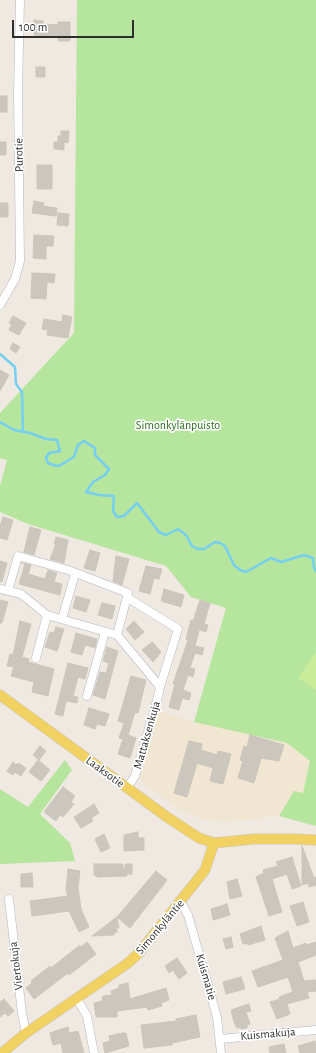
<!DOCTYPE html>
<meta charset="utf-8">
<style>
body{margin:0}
#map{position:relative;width:316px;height:1053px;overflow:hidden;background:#efe9e1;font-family:"Alegreya Sans",sans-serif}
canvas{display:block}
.scale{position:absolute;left:12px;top:20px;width:122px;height:18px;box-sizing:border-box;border:2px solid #2e2e2e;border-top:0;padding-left:5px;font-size:12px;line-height:14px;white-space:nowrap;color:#2e2e2e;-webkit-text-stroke:3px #fff;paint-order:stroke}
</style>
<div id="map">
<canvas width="316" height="1053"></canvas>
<div class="scale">100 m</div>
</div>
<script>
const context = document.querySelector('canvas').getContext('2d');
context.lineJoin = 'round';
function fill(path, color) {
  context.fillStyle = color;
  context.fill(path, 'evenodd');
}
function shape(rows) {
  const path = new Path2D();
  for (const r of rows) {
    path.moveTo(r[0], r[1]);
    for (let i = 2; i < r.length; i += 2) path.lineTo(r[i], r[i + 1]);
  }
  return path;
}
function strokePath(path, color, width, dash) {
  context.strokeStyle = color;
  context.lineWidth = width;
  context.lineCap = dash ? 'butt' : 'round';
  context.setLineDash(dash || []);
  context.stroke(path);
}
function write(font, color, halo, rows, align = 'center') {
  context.font = font + ' "Alegreya Sans",sans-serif';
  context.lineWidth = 3.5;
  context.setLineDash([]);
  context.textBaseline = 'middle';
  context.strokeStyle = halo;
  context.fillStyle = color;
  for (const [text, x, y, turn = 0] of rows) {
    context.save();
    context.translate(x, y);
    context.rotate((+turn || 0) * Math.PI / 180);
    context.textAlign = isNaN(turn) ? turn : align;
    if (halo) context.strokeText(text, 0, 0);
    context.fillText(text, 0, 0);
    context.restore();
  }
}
fill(shape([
 [159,711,194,722,287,743,310,761,303,793,294,791,279,816,226,822,201,819,176,808,143,783,140,777]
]), '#f0e6d1');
fill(shape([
 [77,0,316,0,316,826,279,816,294,791,303,793,310,761,287,743,194,722,226,608,191,597,166,566,28,524,0,512,0,486,7,460,0,458,0,413,74,333],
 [65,760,72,770,40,814,70,843,75,861,0,864,0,789,28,807]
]), '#b6e59e');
fill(shape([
 [316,652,316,690,298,678]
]), '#c9ec9a');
strokePath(shape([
 [0,354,15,367,16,384,22,392,23,432],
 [0,422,14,430,30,433,46,439,57,440,60,451,49,453,46,458,48,463,53,465,59,466,74,457,78,445,84,441,95,448,95,455,109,469,105,475,93,482,86,492,99,495,114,496,113,511,117,517,124,516,137,503,159,532,166,535,178,529,186,535,192,546,198,549,204,549,215,542,220,543,225,546,234,565,240,570,246,572,271,558,281,562,304,555,313,558,314,568,316,571]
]), '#75cff0', 2.5);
const building = shape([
 [34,20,43,21,43,24,58,25,58,22,70,22,70,41,58,41,58,36,34,35,34,20],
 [36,67,45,67,45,77,36,77,36,67],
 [0,96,7,96,7,112,0,112,0,96],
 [61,131,69,131,68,143,64,142,64,150,54,149,54,142,58,142,58,136,61,136,61,131],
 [0,142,6,142,6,155,0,155,0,142],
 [37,165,52,165,52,189,37,189,37,165],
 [34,201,44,203,43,206,57,208,56,216,32,213,34,201],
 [0,203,8,203,8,217,0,217,0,203],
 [58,213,69,214,68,226,57,225,58,213],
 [34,235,54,236,53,246,46,246,46,259,33,258,34,235],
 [32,273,55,274,54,283,47,282,46,299,31,298,32,273],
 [63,315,72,317,68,338,47,335,48,330,42,329,44,319,62,322,63,315],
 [13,316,26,323,19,335,9,330,12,324,9,323,13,316],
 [13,343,20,347,16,353,10,349,13,343],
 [0,370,9,375,0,391,0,370],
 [3,517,13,520,7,540,0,538,0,526,3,517],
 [30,527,41,530,34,555,24,552,30,527],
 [56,537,68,540,64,563,50,559,56,544,54,544,56,537],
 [90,550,100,553,95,571,84,568,90,550],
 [116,556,129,559,122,585,113,581,116,556],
 [0,561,7,563,2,582,0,581,0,561],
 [22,563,31,565,28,574,45,579,48,570,57,573,54,582,62,584,60,595,19,584,25,564,22,563],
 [146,566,162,569,159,579,154,578,150,594,139,591,146,566],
 [164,589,184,595,181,607,161,601,164,589],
 [76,596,90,600,86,612,73,608,76,596],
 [0,600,8,602,2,623,0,623,0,600],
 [200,600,210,603,204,624,208,625,206,632,199,630,195,646,204,648,202,655,195,653,190,668,195,669,193,677,188,675,183,690,191,693,189,700,182,698,179,710,169,707,175,684,173,684,188,640,186,639,191,620,193,621,200,600],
 [102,603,115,606,112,619,98,615,102,603],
 [20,621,31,624,22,657,29,659,28,662,54,669,48,696,32,692,34,682,11,676,14,667,7,666,10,654,13,655,20,621],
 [134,621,144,632,135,640,126,629,134,621],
 [56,627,64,629,57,651,45,647,50,632,54,633,56,627],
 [76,633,97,639,95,648,85,645,82,655,71,652,76,633],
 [152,642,161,652,153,662,142,650,152,642],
 [107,647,118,651,105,699,93,695,100,672,106,673,109,663,103,661,107,647],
 [68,663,88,668,85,679,78,677,73,696,78,697,77,703,66,701,63,716,55,714,68,663],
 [131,676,146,680,138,713,135,712,128,735,136,738,130,758,118,754,123,739,119,738,124,723,118,721,131,676],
 [89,708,109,714,105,726,97,724,95,729,84,725,89,708],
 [250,735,284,745,279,761,261,758,254,783,238,778,243,761,240,760,244,746,247,747,250,735],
 [189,741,202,744,201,750,217,755,218,751,231,754,223,784,210,781,213,768,197,763,187,797,174,793,189,741],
 [40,746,46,751,39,760,33,755,40,746],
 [38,760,50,770,41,781,29,772,38,760],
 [13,762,16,765,18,763,26,768,21,776,15,772,13,775,7,771,13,762],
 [63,787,75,796,71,802,74,804,63,817,60,815,56,821,44,812,63,787],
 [94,804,99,813,91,818,93,821,81,828,74,817,94,804],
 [138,832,138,838,144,838,144,850,124,851,124,835,138,832],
 [104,834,110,848,101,852,95,839,104,834],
 [302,846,314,878,316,877,316,885,309,887,308,883,302,885,302,846],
 [292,857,301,886,292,889,287,874,272,879,282,912,269,916,256,877,264,873,263,870,278,866,276,862,292,857],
 [94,864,122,864,125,872,125,864,132,864,132,874,126,874,127,876,98,877,94,875,94,864],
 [68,869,80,871,78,887,81,909,89,927,79,932,69,911,32,916,30,901,68,896,66,890,68,869],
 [156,871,167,880,130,928,117,917,119,928,116,928,117,932,114,933,114,935,92,936,118,916,156,871],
 [32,873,33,887,21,887,21,874,32,873],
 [237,879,242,896,230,899,227,882,237,879],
 [303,902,309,922,297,926,290,906,303,902],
 [227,904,230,915,213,920,211,909,227,904],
 [261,926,265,940,248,945,247,943,243,944,240,934,261,926],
 [288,931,293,948,306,943,306,945,316,942,316,955,298,962,304,981,316,980,316,991,307,992,309,998,287,1004,290,1014,277,1019,270,1002,280,999,279,997,293,992,288,977,258,987,252,971,283,960,275,938,288,931],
 [231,937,233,947,226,949,223,939,231,937],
 [87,942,96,954,69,975,68,973,34,999,26,988,32,983,31,981,50,966,51,968,80,945,81,947,87,942],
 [177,958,187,973,179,979,173,970,169,973,165,966,177,958],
 [241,977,245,989,226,994,223,982,241,977],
 [128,983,130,999,166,988,169,1000,161,1003,162,1006,148,1010,147,1007,117,1011,117,1017,96,1017,94,1003,102,1001,103,996,112,995,111,991,119,988,119,985,128,983],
 [4,999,14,1011,8,1016,5,1013,0,1017,0,1002,4,999],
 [249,1004,251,1011,246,1012,250,1024,247,1025,247,1028,241,1029,241,1027,237,1028,234,1022,231,1010,249,1004],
 [196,1015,200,1037,172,1043,172,1045,144,1048,141,1025,176,1021,176,1019,196,1015],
 [68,1027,69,1033,78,1031,84,1053,63,1053,61,1043,53,1045,50,1033,68,1027],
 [122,1033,126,1033,129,1046,105,1053,103,1043,110,1041,109,1036,122,1033],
 [315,1041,316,1053,300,1053,298,1046,315,1041],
 [284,1044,286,1053,270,1053,269,1047,284,1044]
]);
fill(building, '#cbc7bf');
strokePath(building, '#cbc5ba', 1);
const minor = shape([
 [0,305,15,279,20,261,18,92,20,0],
 [0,589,21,594,47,615,117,635,157,683,160,687,159,692,155,708,135,776,127,788],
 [8,591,18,556,68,570,128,593,117,635],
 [128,598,178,629,160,687],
 [62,619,75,574],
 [36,658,47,615],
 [87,696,105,632],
 [9,899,22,1013,26,1033],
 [181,903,188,915,217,1017,221,1053],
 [77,999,87,1016,94,1053],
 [220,1039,316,1030]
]);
const major = shape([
 [0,695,167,817,199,838,214,843,254,839,295,839,316,840],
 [2,1053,26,1033,128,963,139,953,205,870,214,843]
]);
strokePath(minor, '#b4b7c1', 9);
strokePath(major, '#c9c9c9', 11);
strokePath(minor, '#fff', 8);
strokePath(major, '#f2d163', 10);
write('12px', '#2e2e2e', '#fff', [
 ["Purotie",19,155,-91],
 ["Mattaksenkuja",147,735,-74],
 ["Laaksotie",105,772,36],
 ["Simonkyläntie",160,927,-50],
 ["Viertokuja",16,966,-97],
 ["Kuismatie",206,977,74],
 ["Kuismakuja",268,1034,-5]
]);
write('12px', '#2c6e1b', '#fff', [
 ["Simonkylänpuisto",178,425]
]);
</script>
